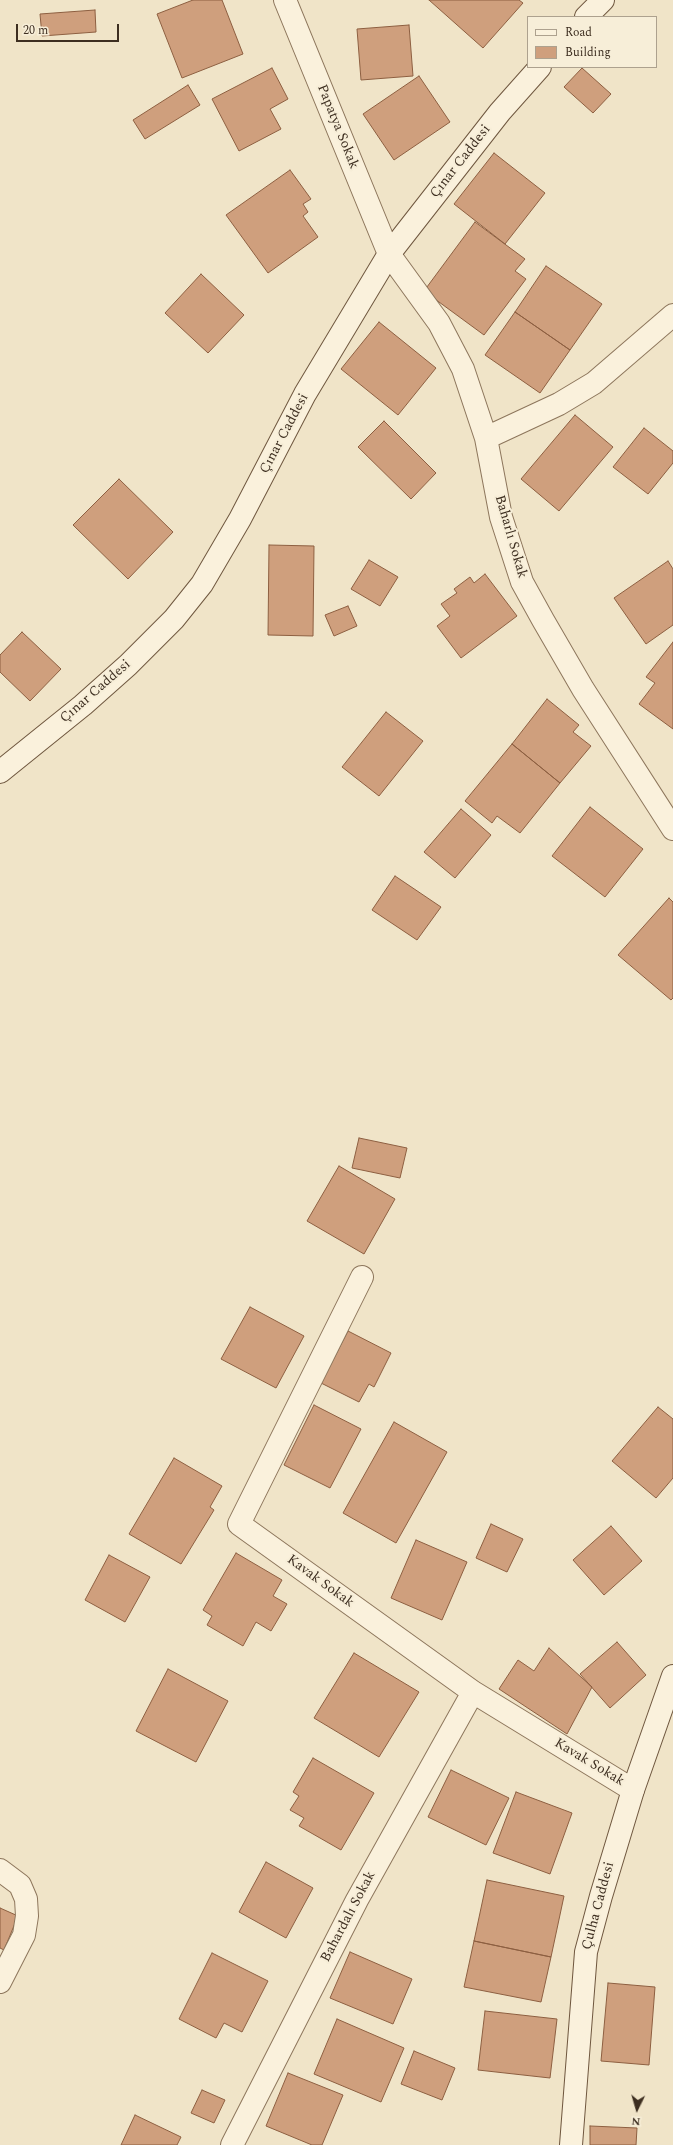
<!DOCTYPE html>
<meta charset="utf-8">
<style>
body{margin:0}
#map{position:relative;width:673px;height:2145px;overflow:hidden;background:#f0e4c8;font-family:Spectral,serif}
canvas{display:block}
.legend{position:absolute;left:527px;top:16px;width:130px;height:52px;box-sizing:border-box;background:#f7eed8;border:1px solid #ada18e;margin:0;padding:5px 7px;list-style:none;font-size:12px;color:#3d2e20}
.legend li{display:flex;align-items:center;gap:8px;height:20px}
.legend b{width:20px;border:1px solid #ada18e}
.north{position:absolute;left:617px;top:2089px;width:40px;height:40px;-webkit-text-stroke:3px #f7eed8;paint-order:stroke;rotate:185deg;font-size:11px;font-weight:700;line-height:16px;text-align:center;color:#3d2e20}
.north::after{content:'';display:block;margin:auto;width:14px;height:18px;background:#3d2e20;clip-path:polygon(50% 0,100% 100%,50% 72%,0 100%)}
.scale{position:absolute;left:16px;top:24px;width:103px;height:18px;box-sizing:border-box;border:2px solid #3d2e20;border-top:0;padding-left:5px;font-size:12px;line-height:14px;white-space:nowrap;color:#3d2e20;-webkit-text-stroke:3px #f7eed8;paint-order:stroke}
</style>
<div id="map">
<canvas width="673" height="2145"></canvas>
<ul class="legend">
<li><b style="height:5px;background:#faf1dc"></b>Road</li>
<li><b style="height:11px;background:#cf9f7d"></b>Building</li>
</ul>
<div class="north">N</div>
<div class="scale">20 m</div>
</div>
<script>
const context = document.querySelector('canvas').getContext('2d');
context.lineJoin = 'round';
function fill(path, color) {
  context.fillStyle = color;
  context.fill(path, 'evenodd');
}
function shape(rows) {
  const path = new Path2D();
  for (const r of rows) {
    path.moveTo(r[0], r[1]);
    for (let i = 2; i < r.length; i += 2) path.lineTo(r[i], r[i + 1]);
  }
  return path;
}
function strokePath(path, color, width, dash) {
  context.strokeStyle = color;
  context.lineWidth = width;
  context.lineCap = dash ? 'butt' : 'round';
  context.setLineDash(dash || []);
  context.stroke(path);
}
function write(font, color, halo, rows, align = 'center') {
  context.font = font + ' Spectral,serif';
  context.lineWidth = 4;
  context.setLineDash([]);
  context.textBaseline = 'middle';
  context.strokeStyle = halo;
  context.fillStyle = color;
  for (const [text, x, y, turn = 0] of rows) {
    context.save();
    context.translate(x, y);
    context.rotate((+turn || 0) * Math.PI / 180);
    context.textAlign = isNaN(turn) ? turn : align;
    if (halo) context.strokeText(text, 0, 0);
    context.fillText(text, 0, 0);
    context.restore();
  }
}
const building = shape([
 [193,0,222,0,243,54,182,78,157,14,193,0],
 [429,0,519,0,523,3,483,48,429,0],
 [95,10,96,32,42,36,40,14,95,10],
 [409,25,413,76,361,80,357,29,409,25],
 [272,68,288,99,270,109,281,129,239,151,212,99,272,68],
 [582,68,611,94,593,113,564,87,582,68],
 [419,76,450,122,394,160,363,114,419,76],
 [188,85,200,105,145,139,133,120,188,85],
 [494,153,545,193,505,244,454,204,494,153],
 [290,170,311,199,303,204,308,212,303,216,318,237,268,273,226,215,290,170],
 [475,222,525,259,515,271,526,279,484,335,424,291,475,222],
 [546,266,602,304,570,350,515,312,546,266],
 [201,274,244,315,208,353,165,313,201,274],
 [515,312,570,350,540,393,485,355,515,312],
 [379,322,436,368,398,415,341,369,379,322],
 [575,415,613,447,559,511,521,479,575,415],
 [384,421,436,473,411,499,358,447,384,421],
 [644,428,673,451,673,463,648,494,613,467,644,428],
 [119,479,173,532,128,579,73,525,119,479],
 [269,545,314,546,313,636,268,635,269,545],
 [369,560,398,577,380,606,351,589,369,560],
 [668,561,673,569,673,625,646,644,614,598,668,561],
 [485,574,517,616,461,658,437,626,450,616,441,604,457,593,454,589,470,577,474,583,485,574],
 [348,606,357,626,334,636,325,615,348,606],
 [22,632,61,669,30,701,0,672,0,655,22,632],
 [673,642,673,729,639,704,655,683,646,677,673,642],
 [547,699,579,725,573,732,591,746,560,783,512,744,547,699],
 [386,712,423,741,379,796,342,767,386,712],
 [512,744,560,783,520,833,497,816,492,823,465,801,512,744],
 [590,807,643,849,605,897,552,856,590,807],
 [461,809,491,835,455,878,424,852,461,809],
 [395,876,441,907,417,940,372,910,395,876],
 [669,898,673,902,673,998,671,1000,618,955,669,898],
 [359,1138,407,1148,400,1178,352,1168,359,1138],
 [339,1166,395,1199,364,1254,307,1221,339,1166],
 [250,1307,304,1336,276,1388,221,1359,250,1307],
 [348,1331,391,1353,374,1387,369,1384,359,1402,321,1383,348,1331],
 [314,1405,361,1429,330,1488,284,1465,314,1405],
 [658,1407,673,1419,673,1478,656,1498,612,1461,658,1407],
 [394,1422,447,1452,396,1543,343,1513,394,1422],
 [174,1458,222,1486,210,1507,214,1510,181,1564,129,1534,174,1458],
 [491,1524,523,1539,507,1572,476,1558,491,1524],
 [611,1526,642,1561,604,1595,573,1560,611,1526],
 [416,1540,467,1562,442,1620,391,1598,416,1540],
 [236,1553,282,1580,273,1596,287,1604,271,1631,256,1622,243,1646,207,1625,212,1616,203,1610,236,1553],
 [109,1555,150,1577,125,1622,85,1600,109,1555],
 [617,1642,646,1675,610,1708,580,1674,617,1642],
 [549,1648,592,1687,567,1734,499,1689,518,1660,534,1671,549,1648],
 [354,1653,419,1692,379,1757,314,1718,354,1653],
 [168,1669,228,1701,196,1762,136,1731,168,1669],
 [313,1758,374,1793,341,1850,299,1826,304,1818,290,1810,299,1796,293,1792,313,1758],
 [451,1770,509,1798,486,1845,428,1817,451,1770],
 [516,1792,572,1813,550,1874,493,1853,516,1792],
 [266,1862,313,1888,286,1938,239,1912,266,1862],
 [487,1880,564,1896,551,1957,474,1941,487,1880],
 [0,1908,18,1916,4,1950,0,1948,0,1908],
 [474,1941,551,1957,541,2002,464,1987,474,1941],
 [350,1952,412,1979,393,2024,330,1998,350,1952],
 [212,1953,268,1981,242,2032,224,2023,216,2038,179,2019,212,1953],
 [608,1983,655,1987,649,2065,601,2061,608,1983],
 [485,2011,557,2019,550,2078,478,2070,485,2011],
 [337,2019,404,2048,381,2102,314,2074,337,2019],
 [414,2051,455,2068,442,2100,401,2084,414,2051],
 [288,2073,343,2095,322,2145,312,2145,266,2126,288,2073],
 [202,2090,225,2100,214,2123,191,2113,202,2090],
 [135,2115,181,2137,177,2145,121,2145,135,2115],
 [590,2126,637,2128,636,2145,590,2145,590,2126]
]);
fill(building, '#cf9f7d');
strokePath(building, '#8d5f41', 1);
const street = shape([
 [285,0,389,254,439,323,463,369,486,438,501,517,522,582,543,620,583,689,673,829],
 [486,438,559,404,594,383,673,315],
 [362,1277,239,1524,473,1692,633,1790],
 [0,1870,20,1885,26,1899,27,1916,24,1935,0,1982],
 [232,2145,357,1900,473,1692]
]);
const secondary = shape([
 [586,17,603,0],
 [0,772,83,705,128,665,174,619,202,584,240,519,305,394,389,254,500,112,540,67],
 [571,2145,586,1952,601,1896,633,1790,673,1676]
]);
strokePath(street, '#8d765c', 24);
strokePath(secondary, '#6f573f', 24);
strokePath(street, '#faf1dc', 22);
strokePath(secondary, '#faf1dc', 22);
write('14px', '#3d2e20', '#f7eed8', [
 ["Papatya Sokak",337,127,68],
 ["Çınar Caddesi",461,162,-52],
 ["Çınar Caddesi",285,434,-62],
 ["Baharlı Sokak",510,537,74],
 ["Çınar Caddesi",96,692,-41],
 ["Kavak Sokak",320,1582,36],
 ["Kavak Sokak",589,1763,31],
 ["Çulha Caddesi",599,1906,-75],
 ["Bahardalı Sokak",349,1917,-62]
]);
</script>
